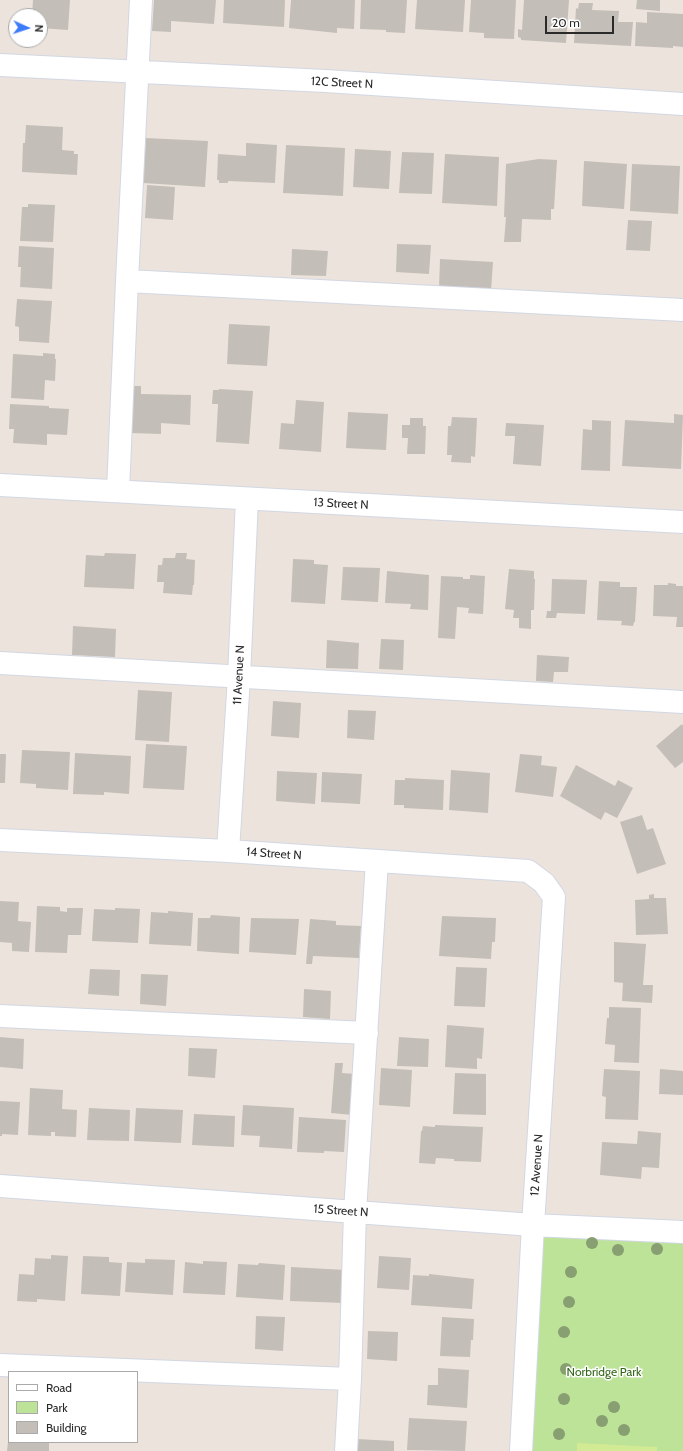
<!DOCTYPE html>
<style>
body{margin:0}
#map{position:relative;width:683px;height:1451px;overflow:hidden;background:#ece3dc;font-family:Cabin,sans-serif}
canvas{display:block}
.legend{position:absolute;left:8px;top:1371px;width:130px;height:72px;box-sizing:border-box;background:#fff;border:1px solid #aaa;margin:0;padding:5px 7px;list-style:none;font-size:12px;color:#2a2a2a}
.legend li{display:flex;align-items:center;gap:8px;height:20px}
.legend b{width:20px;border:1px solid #aaa}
.north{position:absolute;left:8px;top:8px;width:40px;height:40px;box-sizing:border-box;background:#fff;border:1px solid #aaa;border-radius:50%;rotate:93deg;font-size:11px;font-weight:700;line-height:16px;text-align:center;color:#2a2a2a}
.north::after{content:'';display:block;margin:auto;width:14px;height:18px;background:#3c7bf9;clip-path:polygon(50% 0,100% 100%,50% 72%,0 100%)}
.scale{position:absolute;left:545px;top:16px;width:69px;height:18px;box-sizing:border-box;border:2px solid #2a2a2a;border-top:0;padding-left:5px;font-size:12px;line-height:14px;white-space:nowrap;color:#2a2a2a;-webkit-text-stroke:3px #fff;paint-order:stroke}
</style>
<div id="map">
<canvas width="683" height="1451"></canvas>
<ul class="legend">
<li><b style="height:5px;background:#fff"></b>Road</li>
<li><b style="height:11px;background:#bde399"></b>Park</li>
<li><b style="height:11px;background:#c4beb8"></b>Building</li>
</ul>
<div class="north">N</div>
<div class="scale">20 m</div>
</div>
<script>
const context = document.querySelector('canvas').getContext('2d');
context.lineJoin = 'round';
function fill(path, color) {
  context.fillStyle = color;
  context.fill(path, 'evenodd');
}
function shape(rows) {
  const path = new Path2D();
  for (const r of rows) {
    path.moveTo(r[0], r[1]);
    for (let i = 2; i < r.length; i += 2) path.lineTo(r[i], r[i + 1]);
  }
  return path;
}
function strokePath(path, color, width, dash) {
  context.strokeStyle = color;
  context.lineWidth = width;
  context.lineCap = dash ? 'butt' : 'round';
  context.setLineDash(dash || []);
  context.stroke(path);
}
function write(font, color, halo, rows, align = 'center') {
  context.font = font + ' Cabin,sans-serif';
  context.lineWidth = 3;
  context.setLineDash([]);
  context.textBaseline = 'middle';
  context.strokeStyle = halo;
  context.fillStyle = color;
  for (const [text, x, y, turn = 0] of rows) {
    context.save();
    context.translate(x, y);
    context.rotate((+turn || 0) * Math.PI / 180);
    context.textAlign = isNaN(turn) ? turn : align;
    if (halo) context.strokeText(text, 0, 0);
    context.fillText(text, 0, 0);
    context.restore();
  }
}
fill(shape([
 [533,1225,683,1232,683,1451,521,1451]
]), '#bde399');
fill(shape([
 [577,1443,657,1447,657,1451,577,1451]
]), '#d2ea94');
fill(shape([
 [33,0,70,0,68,30,40,28,40,16,32,16],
 [154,0,216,0,214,24,171,21,171,32,152,31],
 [224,0,285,0,284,27,223,23],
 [291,0,355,0,354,29,337,28,337,33,289,28],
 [361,0,407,0,405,33,386,32,386,30,360,29],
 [417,0,465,0,463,32,415,29],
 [471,0,516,0,514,39,484,38,484,33,469,32],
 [524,0,569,0,566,43,521,40,521,38,518,37,518,29,522,30],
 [637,0,660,0,660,11,636,9],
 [579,3,593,3,592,10,619,11,618,22,633,22,631,46,574,43,576,8,578,9],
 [647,12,683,14,683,47,673,46,673,48,635,46,636,22,647,23],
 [26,125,63,127,62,150,74,151,74,154,78,154,77,175,22,172,23,143,25,143],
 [146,138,208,141,205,187,143,183],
 [246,143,277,145,275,183,228,181,228,183,219,183,219,180,217,180,218,154,246,156],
 [286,145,345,148,343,196,283,193],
 [355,149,391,151,389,189,353,187],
 [402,152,434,153,432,194,399,193],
 [445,154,499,157,497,206,442,203],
 [539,159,557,160,554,209,551,209,551,220,522,219,521,242,504,242,506,217,504,217,506,164],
 [584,161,627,164,624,209,582,206],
 [632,164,680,166,678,214,630,211],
 [147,185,175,187,173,220,145,218],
 [28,204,55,205,53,242,20,241,22,207,28,207],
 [628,220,652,221,650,251,626,250],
 [397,244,431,245,429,274,396,272],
 [19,246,54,248,52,289,20,287,21,267,18,267],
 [292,249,328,251,326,276,291,275],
 [440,259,493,262,491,291,439,288],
 [17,299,52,301,49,343,19,341,19,327,15,326],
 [229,324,270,326,267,366,227,364],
 [43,353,55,354,55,359,56,359,55,381,45,380,44,400,11,398,13,354,43,356],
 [133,386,141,386,141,394,191,395,190,425,161,423,161,434,130,433],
 [219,389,253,391,249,444,216,442,218,404,212,404,213,390,219,390],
 [296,400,324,402,321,452,279,449,281,423,294,424],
 [10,404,49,406,49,408,69,409,67,435,47,434,47,445,13,443,14,429,9,429],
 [348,412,388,414,386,450,346,448],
 [674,414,683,415,681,469,622,466,625,420,674,423],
 [452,417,477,418,475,457,471,456,471,463,451,462,452,455,447,455,448,426,451,426],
 [410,418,423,418,423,426,426,426,425,454,407,454,408,438,402,438,402,425,410,425],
 [592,420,611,421,610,471,581,470,583,429,592,430],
 [506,423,544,425,541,466,513,464,515,436,505,436],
 [105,553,136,554,134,589,84,587,86,555,104,556],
 [176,553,187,553,186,559,195,560,194,585,193,585,192,595,163,593,164,582,157,582,158,565,162,565,163,558,175,558],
 [293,559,314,560,314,564,328,565,325,604,291,602],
 [343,567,380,568,378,602,341,600],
 [509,569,534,571,534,579,535,579,534,610,531,610,531,629,519,628,519,618,513,618,514,610,505,609],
 [387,571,429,575,428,610,410,609,411,604,385,603],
 [470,575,485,576,483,614,468,613,469,608,457,607,455,639,438,638,441,576,463,577,463,579,470,579],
 [552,579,587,580,585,614,557,613,556,618,546,618,547,611,551,611],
 [599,581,620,582,620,587,637,587,635,622,634,622,633,626,621,625,622,621,597,620],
 [668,583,676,584,676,586,683,586,683,627,676,627,677,617,653,616,654,585,668,585],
 [73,626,116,629,115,657,72,655],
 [381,639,404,640,403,670,379,669],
 [327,640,359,643,358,669,326,668],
 [537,655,569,657,568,672,554,672,553,682,536,681],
 [138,690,172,692,169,742,135,740],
 [273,701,301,703,299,738,271,736],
 [348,710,376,711,374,740,347,738],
 [682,724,683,726,683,762,675,768,656,746],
 [146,744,187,746,184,790,143,788],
 [22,750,70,752,68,790,36,788,36,784,20,783],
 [75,753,131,756,129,794,104,792,104,795,73,794],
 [0,754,6,754,5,783,0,783],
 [520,754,542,756,541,765,557,767,553,797,515,792],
 [576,765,615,786,618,780,633,788,617,818,605,812,601,820,560,796],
 [451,770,490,773,488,813,449,810],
 [277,771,317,773,315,804,276,801],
 [322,772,362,774,360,804,321,802],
 [405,778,444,780,443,810,404,808,404,805,394,805,395,780,405,780],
 [642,815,647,830,653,828,666,864,637,874,620,822],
 [654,894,654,898,666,898,668,934,636,935,635,900,649,899,649,895],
 [0,901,19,902,18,921,31,922,29,952,12,951,12,943,0,942],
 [37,906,60,907,60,911,67,912,67,908,83,908,81,935,68,935,67,953,35,952],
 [115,908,140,909,138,943,92,941,94,909,115,910],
 [168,911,193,913,191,946,149,944,151,912,168,913],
 [211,915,240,917,239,954,197,951,198,918,210,918],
 [442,916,496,918,495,942,492,942,491,959,439,956],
 [251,918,299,919,296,955,249,952],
 [310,919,336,921,336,925,361,926,359,958,313,956,312,964,306,964],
 [614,942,646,944,643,985,653,985,652,1003,622,1001,623,983,614,982],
 [456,967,487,968,485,1007,454,1006],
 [90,969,120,970,119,996,88,994],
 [141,974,168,975,166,1006,140,1004],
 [304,989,331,991,330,1019,303,1017],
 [609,1007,641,1008,639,1063,614,1062,615,1045,605,1044,607,1018,609,1018],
 [447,1025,484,1028,482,1059,477,1058,477,1069,445,1067],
 [0,1037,24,1039,23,1069,0,1067],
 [399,1037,429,1039,428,1067,397,1066],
 [189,1048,217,1049,215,1078,188,1076],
 [335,1063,343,1063,342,1073,356,1074,353,1115,331,1113],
 [381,1068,412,1070,410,1107,379,1105],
 [604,1069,640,1071,638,1120,605,1119,606,1097,602,1096],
 [660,1069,683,1071,683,1095,659,1094],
 [455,1073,486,1074,486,1115,453,1114],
 [30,1088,63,1090,62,1109,77,1110,76,1137,55,1136,55,1132,51,1132,51,1136,28,1135],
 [0,1101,20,1102,18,1135,2,1134,2,1136,0,1136],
 [243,1105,294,1108,292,1149,259,1147,260,1136,241,1135],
 [89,1108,130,1110,129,1141,87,1140],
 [136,1108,183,1110,181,1143,134,1141],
 [194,1114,235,1116,234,1147,192,1145],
 [299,1117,346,1120,344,1152,324,1151,324,1153,297,1152],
 [435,1125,483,1127,481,1162,454,1161,454,1159,436,1158,435,1164,419,1163,421,1131,422,1131,423,1126,435,1127],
 [638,1131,661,1133,659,1168,642,1167,641,1179,600,1175,602,1142,637,1144],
 [51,1255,68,1256,65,1301,37,1299,37,1302,17,1301,19,1274,34,1275,35,1258,51,1259],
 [83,1256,109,1257,109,1262,122,1263,120,1296,81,1294],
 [379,1256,411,1258,409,1290,377,1288],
 [145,1259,175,1260,173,1295,125,1292,127,1262,145,1263],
 [203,1261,227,1262,225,1295,183,1293,185,1262,203,1264],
 [259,1263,285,1265,283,1300,236,1297,238,1264,258,1265],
 [291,1267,346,1270,344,1303,290,1301],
 [429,1274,474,1279,472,1309,411,1305,413,1275,429,1276],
 [256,1316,285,1317,283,1351,255,1349],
 [442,1317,474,1319,473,1340,471,1340,470,1357,440,1356],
 [368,1331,398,1332,397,1361,367,1359],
 [438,1368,469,1370,467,1408,427,1405,428,1385,438,1385],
 [409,1418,467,1421,465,1451,407,1450],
 [357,1439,394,1441,394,1451,357,1451],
 [8,1442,49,1442,49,1451,7,1451]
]), '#c4beb8');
const minor = shape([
 [0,65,325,81,683,104],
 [127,281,683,310],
 [0,485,683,522],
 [118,491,127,281,141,0],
 [0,663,683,702],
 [0,840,228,851,528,871,544,883,554,897,533,1225,521,1451],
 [228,851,239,677,247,499],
 [0,1016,367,1033],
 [0,1186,533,1225,683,1232],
 [0,1365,350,1379],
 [346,1451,350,1379,355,1212,377,861]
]);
strokePath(minor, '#d2d7e3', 24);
strokePath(minor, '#fff', 22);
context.fillStyle = '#889f71';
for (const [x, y] of [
 [592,1243],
 [657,1249],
 [618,1250],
 [571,1272],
 [569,1302],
 [564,1332],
 [566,1369],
 [564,1399],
 [614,1407],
 [602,1421],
 [624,1430],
 [559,1434]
]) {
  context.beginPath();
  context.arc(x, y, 6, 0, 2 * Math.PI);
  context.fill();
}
write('12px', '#2a2a2a', '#fff', [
 ["12C Street N",342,83,3],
 ["13 Street N",341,504,3],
 ["11 Avenue N",239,675,-87],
 ["14 Street N",274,854,4],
 ["12 Avenue N",537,1165,-86],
 ["15 Street N",341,1211,4]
]);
write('12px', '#36671a', '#fff', [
 ["Norbridge Park",604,1372]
]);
</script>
